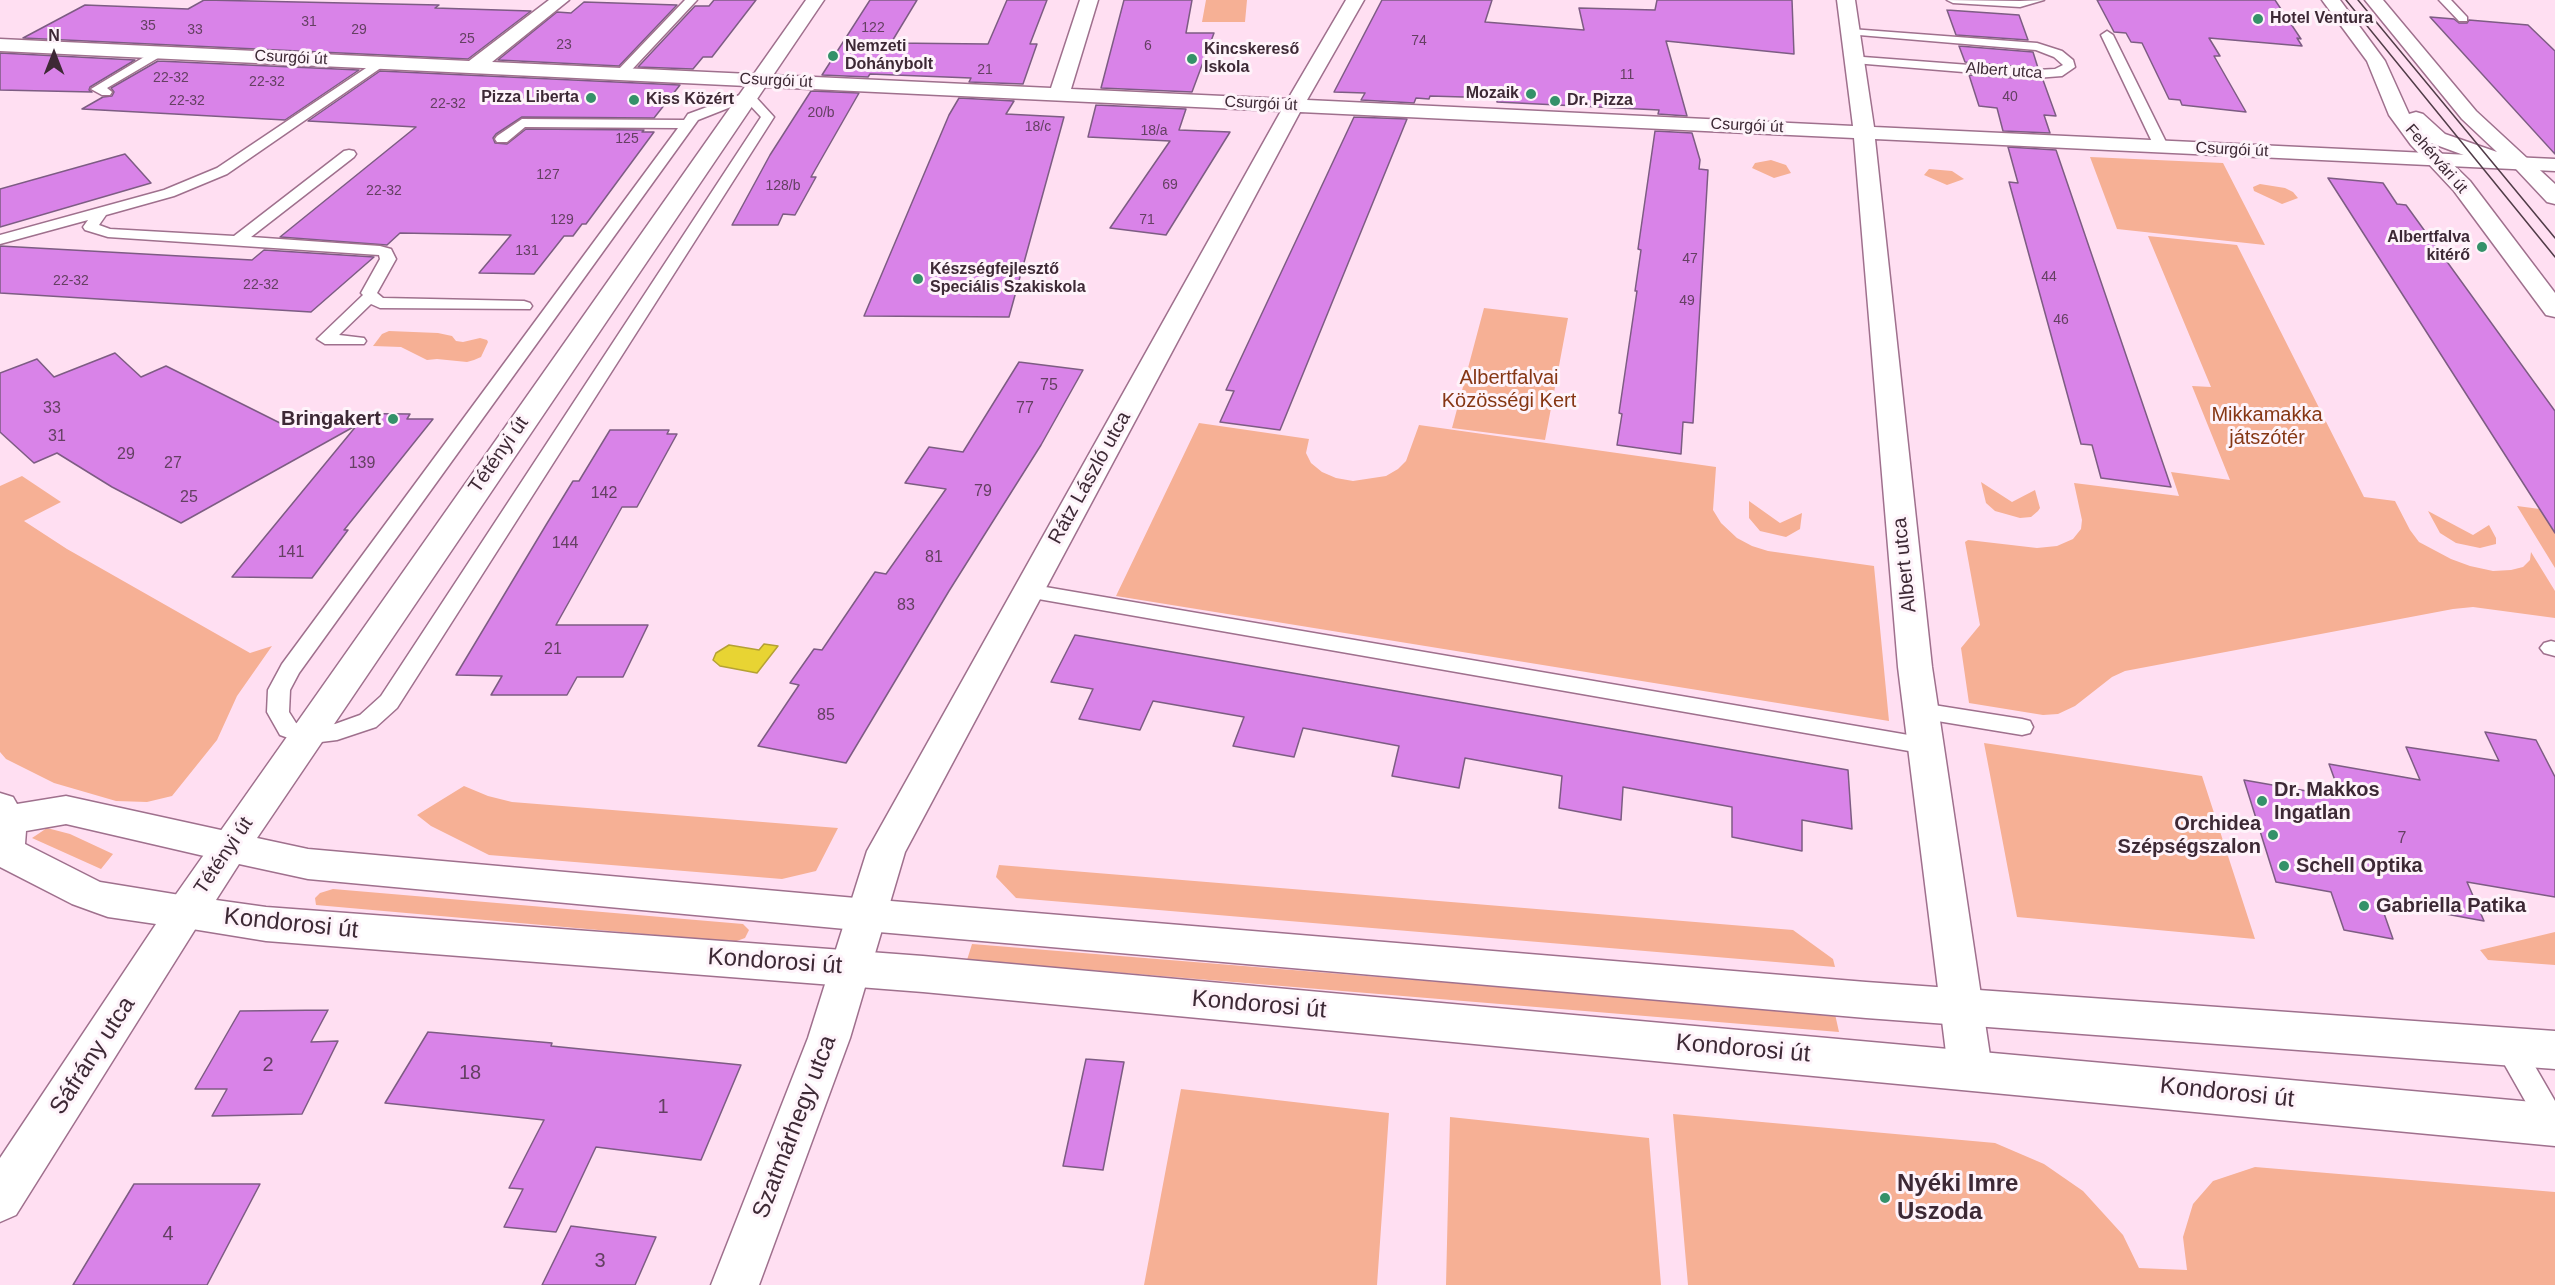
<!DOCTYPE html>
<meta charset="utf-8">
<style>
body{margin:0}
#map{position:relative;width:2555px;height:1285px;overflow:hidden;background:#ffdff2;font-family:Helvetica,sans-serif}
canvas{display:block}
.north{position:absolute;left:24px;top:24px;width:60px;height:60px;-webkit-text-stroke:4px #fef3fa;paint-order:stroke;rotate:0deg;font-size:16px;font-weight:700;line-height:24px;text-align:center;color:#3d2935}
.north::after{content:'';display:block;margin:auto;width:21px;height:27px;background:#3d2935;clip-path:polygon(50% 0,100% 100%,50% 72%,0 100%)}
</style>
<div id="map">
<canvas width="2555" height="1285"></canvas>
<div class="north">N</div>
</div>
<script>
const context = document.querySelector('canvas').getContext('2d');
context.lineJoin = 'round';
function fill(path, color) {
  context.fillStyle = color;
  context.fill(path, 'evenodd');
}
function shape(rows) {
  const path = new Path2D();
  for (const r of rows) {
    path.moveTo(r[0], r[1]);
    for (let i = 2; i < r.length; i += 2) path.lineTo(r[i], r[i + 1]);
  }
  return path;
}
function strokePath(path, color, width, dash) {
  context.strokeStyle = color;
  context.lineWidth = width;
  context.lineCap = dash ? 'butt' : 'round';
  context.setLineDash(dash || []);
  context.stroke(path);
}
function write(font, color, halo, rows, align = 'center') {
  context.font = font + ' Helvetica,sans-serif';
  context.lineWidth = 6;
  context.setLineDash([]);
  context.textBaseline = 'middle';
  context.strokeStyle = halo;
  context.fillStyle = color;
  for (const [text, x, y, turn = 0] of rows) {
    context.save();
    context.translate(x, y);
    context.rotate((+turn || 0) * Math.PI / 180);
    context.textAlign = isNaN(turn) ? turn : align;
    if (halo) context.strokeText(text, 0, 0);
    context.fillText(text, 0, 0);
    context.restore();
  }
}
fill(shape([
 [1206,0,1247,0,1245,22,1202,22],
 [2090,157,2223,163,2265,245,2117,229],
 [1771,160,1786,165,1791,173,1774,178,1752,168,1755,163],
 [1929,169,1952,171,1964,179,1947,185,1924,175],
 [2260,184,2285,188,2293,192,2298,198,2282,204,2254,191,2253,187],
 [2148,236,2237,245,2364,497,2395,501,2410,530,2419,542,2451,559,2470,566,2493,571,2511,570,2523,567,2530,560,2531,552,2555,591,2555,618,2473,607,2453,609,2125,671,2112,677,2075,706,2058,714,2043,715,1969,703,1961,648,1980,625,1965,542,1968,540,2037,548,2057,546,2073,539,2081,529,2082,520,2074,483,2179,496,2171,472,2230,480,2192,386,2211,387],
 [1484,308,1568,318,1545,440,1452,428],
 [389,331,438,333,452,336,456,341,463,342,480,338,487,340,488,342,481,357,474,360,467,362,437,359,427,360,401,347,373,346,382,334],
 [1199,423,1309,439,1306,453,1311,463,1322,472,1336,478,1353,481,1386,476,1398,469,1406,461,1419,425,1716,467,1713,510,1721,523,1737,538,1752,546,1768,551,1874,566,1889,721,1116,596],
 [22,476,61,502,24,521,67,549,250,653,272,646,237,696,217,740,172,796,147,802,116,801,54,783,6,759,0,752,0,486],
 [1981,482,2012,502,2035,490,2040,508,2038,511,2031,517,2020,518,1995,511,1986,503],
 [1749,501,1780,523,1802,513,1800,529,1786,537,1760,531,1749,518],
 [2517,506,2555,511,2555,568],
 [2428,511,2473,535,2489,525,2496,538,2496,544,2480,548,2456,543,2440,533],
 [1984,743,2202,776,2255,939,2017,917],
 [464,786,488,796,512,802,838,828,816,871,782,879,489,855,431,826,417,815],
 [47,828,70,834,113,854,101,869,32,838],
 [999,865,1793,930,1833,959,1835,967,1016,898,996,877],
 [333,889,743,924,749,930,745,938,734,942,316,905,315,898,320,893],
 [2555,932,2555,965,2488,960,2480,950],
 [972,944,1835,1014,1839,1032,967,960],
 [1181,1089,1389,1113,1377,1285,1144,1285],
 [1673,1114,1995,1143,2044,1164,2083,1191,2123,1235,2139,1268,2187,1270,2183,1237,2193,1204,2213,1181,2255,1167,2555,1192,2555,1285,1688,1285],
 [1450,1117,1649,1138,1661,1285,1446,1285]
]), '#f6b095');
const water = shape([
 [764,644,778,646,757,673,720,666,713,660,716,653,729,645,759,650,764,644]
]);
fill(water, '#e8d433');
strokePath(water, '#b5a134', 1.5);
const building = shape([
 [204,0,439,5,435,8,531,11,468,59,23,38,85,5,188,9,204,0],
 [714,0,756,0,712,57,703,57,693,69,638,67,695,6,709,6,714,0],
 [870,0,917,0,891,43,988,44,1007,0,1047,0,1030,44,1037,44,1023,84,969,82,971,78,870,74,868,77,822,75,870,0],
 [1124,0,1192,0,1186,33,1214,33,1192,92,1101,88,1124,0],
 [1382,0,1492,0,1485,22,1584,30,1579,8,1655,10,1657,0,1792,0,1794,54,1666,41,1687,116,1658,114,1659,110,1497,102,1497,98,1430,96,1429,99,1416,98,1414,103,1361,100,1365,93,1334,92,1382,0],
 [2097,0,2275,0,2301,39,2297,38,2302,46,2209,38,2220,56,2214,56,2246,112,2182,105,2180,100,2169,99,2142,43,2131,42,2126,33,2114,32,2097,0],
 [584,2,677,5,619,66,498,60,557,12,571,13,584,2],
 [1947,10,2019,15,2028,40,1956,35,1947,10],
 [2430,17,2454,19,2459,23,2467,23,2469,20,2528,25,2555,51,2555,154,2430,17],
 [1959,46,2033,52,2038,68,1965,62,1959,46],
 [0,53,135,60,90,87,89,90,92,92,0,90,0,53],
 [158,61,359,70,285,120,82,109,103,97,112,96,114,92,111,88,158,61],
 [380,71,680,85,654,118,522,117,496,134,493,138,495,143,507,144,526,129,644,130,642,132,654,132,586,224,582,224,573,236,564,236,534,274,479,273,511,235,400,233,387,245,280,237,416,127,308,121,380,71],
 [1969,75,2043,80,2056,116,2044,115,2050,133,2003,131,1997,108,1979,106,1969,75],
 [811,91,859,93,811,177,816,177,795,215,783,214,778,225,732,225,770,155,811,91],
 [959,98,1014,101,1006,114,1064,117,1009,317,864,316,949,115,959,98],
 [1096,105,1186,109,1179,130,1230,132,1166,235,1110,228,1170,141,1088,137,1096,105],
 [1354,117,1407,119,1280,430,1220,422,1234,391,1226,390,1354,117],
 [1655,131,1692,133,1700,160,1699,169,1708,170,1693,423,1683,422,1681,454,1617,445,1622,414,1619,413,1637,291,1635,291,1641,250,1638,249,1655,131],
 [2008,147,2056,150,2171,487,2101,478,2092,445,2081,444,2009,182,2018,183,2008,147],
 [125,154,151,183,0,227,0,189,125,154],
 [2328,178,2383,183,2397,204,2406,205,2555,411,2555,533,2328,178],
 [0,246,252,260,264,250,374,257,311,312,0,293,0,246],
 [115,353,141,377,166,366,284,425,296,413,410,414,407,419,433,419,344,530,348,530,312,578,232,577,357,425,181,523,112,487,57,453,34,463,0,432,0,373,37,359,54,377,115,353],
 [1019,362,1083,370,1041,445,949,591,846,763,758,746,799,685,790,683,814,649,822,650,875,572,886,574,946,489,905,483,929,447,963,452,1019,362],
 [610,430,669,430,667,434,677,434,637,507,622,507,556,625,648,625,623,677,577,677,567,695,491,695,502,676,456,675,546,525,573,481,579,481,610,430],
 [1075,635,1848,770,1852,829,1802,820,1802,851,1732,837,1732,807,1623,787,1621,820,1559,808,1562,776,1465,758,1459,788,1392,776,1399,746,1303,728,1294,757,1233,746,1244,717,1153,701,1140,730,1079,719,1093,689,1051,682,1075,635],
 [2485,732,2536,740,2555,777,2555,897,2467,882,2484,921,2380,902,2393,939,2344,930,2331,892,2276,882,2244,780,2341,797,2329,764,2420,780,2406,747,2499,761,2485,732],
 [328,1010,311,1042,338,1041,302,1114,212,1116,227,1089,195,1089,240,1011,328,1010],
 [428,1032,552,1043,551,1046,741,1065,701,1160,596,1147,556,1232,504,1227,523,1189,509,1188,544,1120,385,1103,428,1032],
 [1086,1059,1124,1062,1103,1170,1063,1166,1086,1059],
 [134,1184,260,1184,207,1285,73,1285,134,1184],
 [571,1226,656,1237,635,1285,542,1285,571,1226]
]);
fill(building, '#d983e8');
strokePath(building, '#7d5c83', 1.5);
const lane = shape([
 [685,0,697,0,625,77,617,77,617,71,685,0],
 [1947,0,2020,1,2044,0,2020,7,1953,3,1947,0],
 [2439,0,2451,0,2467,17,2467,21,2459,21,2439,0],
 [1851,29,2037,43,2062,51,2073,60,2075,67,2062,76,2036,78,1854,63,1848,59,1850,56,2036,70,2055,69,2063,65,2054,57,2036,50,1847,34,1847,30,1851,29],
 [2107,31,2113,35,2168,146,2166,149,2161,150,2154,146,2101,35,2107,31],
 [159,48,165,52,163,55,107,88,112,92,110,95,102,95,91,89,159,48],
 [381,58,385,59,385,65,227,174,174,196,106,215,99,225,110,229,234,236,344,151,349,150,354,151,356,154,354,157,251,237,380,246,391,249,396,259,377,293,383,298,524,301,530,303,532,306,530,309,380,308,371,304,339,335,364,338,366,341,364,344,325,344,317,339,363,295,361,293,380,259,379,255,108,237,85,230,83,227,88,220,0,244,0,235,164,190,217,168,381,58],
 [748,92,752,93,774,117,397,708,376,727,337,740,305,744,280,735,267,712,268,690,282,664,678,128,525,127,507,142,497,142,495,139,497,136,522,119,684,120,688,114,748,92],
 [746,101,761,117,381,696,360,715,335,724,306,727,296,723,289,712,290,690,299,673,698,120,746,101],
 [1028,584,1926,738,1934,740,1937,746,1934,752,1926,754,1021,596,1018,591,1021,586,1028,584],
 [2551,641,2555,642,2555,656,2544,653,2540,648,2544,643,2551,641],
 [1921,703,2022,719,2030,721,2033,727,2030,733,2022,735,1913,717,1910,711,1913,705,1921,703],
 [2508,1034,2518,1037,2555,1101,2555,1140,2545,1136,2494,1046,2498,1037,2508,1034]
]);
const street = shape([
 [549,0,569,0,492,62,1051,88,1080,0,1098,0,1071,89,1288,99,1346,0,1364,0,1307,100,1853,126,1837,0,1855,0,1874,127,2555,159,2555,171,1875,139,1932,667,1992,1069,1985,1083,1970,1089,1955,1083,1948,1069,1898,667,1854,138,1300,112,905,852,850,1038,759,1285,711,1285,808,1038,867,851,1281,111,0,51,0,39,469,61,549,0],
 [0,793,13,797,17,804,66,796,230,832,243,836,249,847,243,858,230,862,66,824,26,831,25,844,100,882,186,896,200,900,206,912,16,1215,0,1222,0,1158,156,924,108,917,94,912,72,904,0,867,0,793]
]);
const secondary = shape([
 [806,0,824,0,257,838,308,849,867,899,1866,982,2555,1031,2555,1069,1866,1018,867,931,308,879,239,864,216,900,266,907,923,956,2555,1104,2555,1146,923,992,266,941,186,928,172,924,166,912,172,900,806,0],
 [2322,0,2340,0,2385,61,2409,114,2416,112,2423,114,2445,134,2497,152,2462,119,2365,0,2383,0,2476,111,2555,184,2555,204,2547,202,2516,169,2480,161,2431,143,2470,181,2555,293,2555,317,2546,315,2454,191,2411,145,2389,115,2367,61,2322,0]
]);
strokePath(lane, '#9f708d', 3);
strokePath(street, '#9f708d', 3);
strokePath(secondary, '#9f708d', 3);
fill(lane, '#fff');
fill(street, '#fff');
fill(secondary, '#fff');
strokePath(shape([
 [2346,0,2555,257],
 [2358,0,2555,238]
]), '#513c48', 1.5);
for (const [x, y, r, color] of [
 [2258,19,6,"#349169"],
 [833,56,6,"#349169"],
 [1192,59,6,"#349169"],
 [1531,94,6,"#349169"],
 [591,98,6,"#349169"],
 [634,100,6,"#349169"],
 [1555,101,6,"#349169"],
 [2482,247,6,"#349169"],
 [918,279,6,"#349169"],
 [393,419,6,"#349169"],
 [2262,801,6,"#349169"],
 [2273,835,6,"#349169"],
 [2284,866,6,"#349169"],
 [2364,906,6,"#349169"],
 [1885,1198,6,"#349169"]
]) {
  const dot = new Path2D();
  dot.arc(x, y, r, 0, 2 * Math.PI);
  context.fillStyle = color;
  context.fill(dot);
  strokePath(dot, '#fef3fa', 2);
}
write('14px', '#644062', null, [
 ["31",309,22],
 ["35",148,26],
 ["122",873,28],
 ["33",195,30],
 ["29",359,30],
 ["25",467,39],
 ["74",1419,41],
 ["23",564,45],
 ["6",1148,46],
 ["21",985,70],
 ["11",1627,75],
 ["22-32",171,78],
 ["22-32",267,82],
 ["40",2010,97],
 ["22-32",187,101],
 ["22-32",448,104],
 ["20/b",821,113],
 ["18/c",1038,127],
 ["18/a",1154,131],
 ["125",627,139],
 ["127",548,175],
 ["69",1170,185],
 ["128/b",783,186],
 ["22-32",384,191],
 ["129",562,220],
 ["71",1147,220],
 ["131",527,251],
 ["47",1690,259],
 ["44",2049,277],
 ["22-32",71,281],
 ["22-32",261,285],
 ["49",1687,301],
 ["46",2061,320]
]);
write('bold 16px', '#3d2935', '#fef3fa', [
 ["Hotel Ventura",2270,19],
 ["Nemzeti",845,47],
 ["Dohánybolt",845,65],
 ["Kincskereső",1204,50],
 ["Iskola",1204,68],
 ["Mozaik",1519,94,"right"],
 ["Pizza Liberta",579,98,"right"],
 ["Kiss Közért",646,100],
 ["Dr. Pizza",1567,101],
 ["Albertfalva",2470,238,"right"],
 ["kitérő",2470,256,"right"],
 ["Készségfejlesztő",930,270],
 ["Speciális Szakiskola",930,288]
], 'left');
write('16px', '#3d2935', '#fef3fa', [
 ["Csurgói út",291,58,3],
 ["Albert utca",2004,71,4],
 ["Csurgói út",776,81,3],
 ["Csurgói út",1261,104,3],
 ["Csurgói út",1747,126,3],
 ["Csurgói út",2232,150,3],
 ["Fehérvári út",2436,159,49]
]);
write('16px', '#644062', null, [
 ["75",1049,386],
 ["33",52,409],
 ["77",1025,409],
 ["31",57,437],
 ["29",126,455],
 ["27",173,464],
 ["139",362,464],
 ["79",983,492],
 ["142",604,494],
 ["25",189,498],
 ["144",565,544],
 ["141",291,553],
 ["81",934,558],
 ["83",906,606],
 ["21",553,650],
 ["85",826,716],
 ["7",2402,839]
]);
write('20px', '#863714', '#fef3fa', [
 ["Albertfalvai",1509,378],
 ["Közösségi Kert",1509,401],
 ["Mikkamakka",2267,415],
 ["játszótér",2267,438]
]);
write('bold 20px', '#3d2935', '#fef3fa', [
 ["Bringakert",381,419,"right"],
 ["Dr. Makkos",2274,790],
 ["Ingatlan",2274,813],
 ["Orchidea",2261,824,"right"],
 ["Szépségszalon",2261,847,"right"],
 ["Schell Optika",2296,866],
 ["Gabriella Patika",2376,906]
], 'left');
write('20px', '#3d2935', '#fef3fa', [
 ["Tétényi út",499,455,-55],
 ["Rátz László utca",1090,478,-61],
 ["Albert utca",1905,565,-96],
 ["Tétényi út",224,856,-56]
]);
write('20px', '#644062', null, [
 ["2",268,1065],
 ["18",470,1073],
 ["1",663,1107],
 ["4",168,1234],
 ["3",600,1261]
]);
write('24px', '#3d2935', '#fef3fa', [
 ["Kondorosi út",291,924,6],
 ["Kondorosi út",775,962,4],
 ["Kondorosi út",1259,1005,5],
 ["Kondorosi út",1743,1049,5],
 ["Sáfrány utca",93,1056,-57],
 ["Kondorosi út",2227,1093,6],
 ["Szatmárhegy utca",795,1127,-69]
]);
write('bold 24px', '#3d2935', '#fef3fa', [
 ["Nyéki Imre",1897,1184],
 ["Uszoda",1897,1212]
], 'left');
</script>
